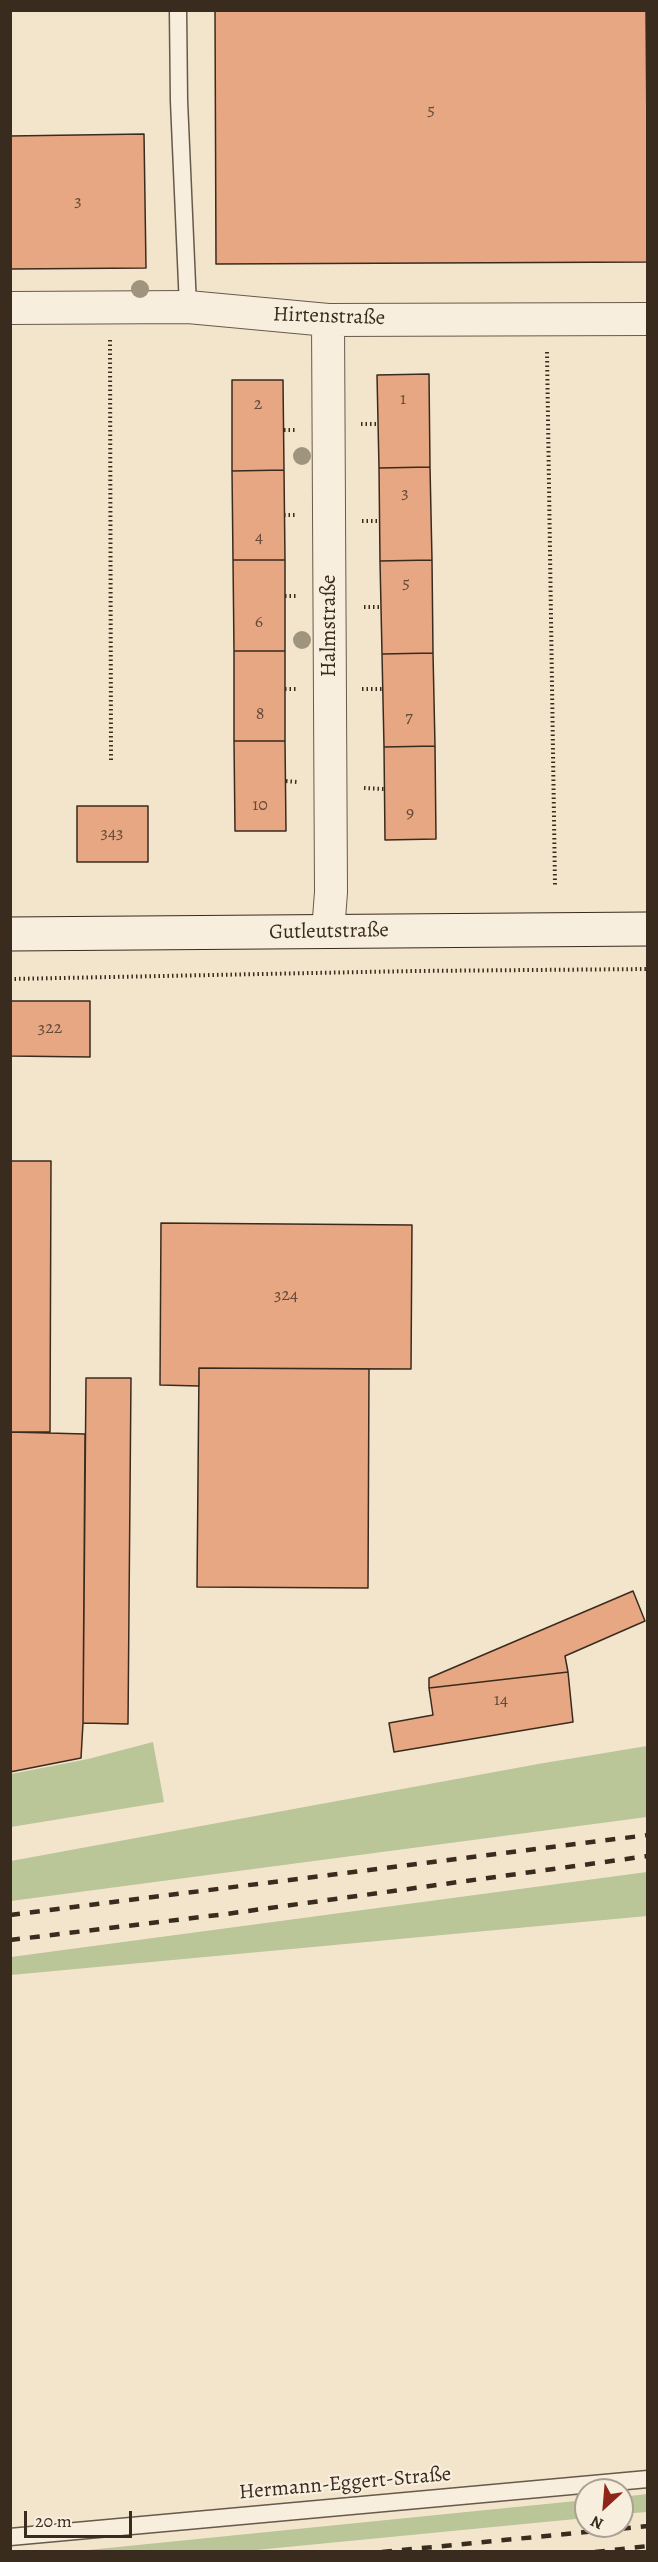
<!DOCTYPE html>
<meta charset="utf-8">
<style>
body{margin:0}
#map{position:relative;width:658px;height:2562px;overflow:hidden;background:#f3e5cc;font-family:Alegreya,serif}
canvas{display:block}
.frame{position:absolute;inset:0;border:12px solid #3a2b1f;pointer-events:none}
.north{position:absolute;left:574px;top:2478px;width:60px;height:60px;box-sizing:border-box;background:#f7eede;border:2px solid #aba092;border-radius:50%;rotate:206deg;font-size:16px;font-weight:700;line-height:24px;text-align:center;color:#3a2b1f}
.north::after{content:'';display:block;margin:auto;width:21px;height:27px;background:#8f2418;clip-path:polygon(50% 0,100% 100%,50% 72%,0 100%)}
.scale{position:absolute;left:24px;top:2511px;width:108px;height:27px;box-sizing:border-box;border:3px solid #3a2b1f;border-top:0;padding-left:8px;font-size:18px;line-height:21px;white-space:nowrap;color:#3a2b1f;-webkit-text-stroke:4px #f7eede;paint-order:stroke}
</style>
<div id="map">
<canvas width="658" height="2562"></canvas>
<div class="frame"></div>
<div class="north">N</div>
<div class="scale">20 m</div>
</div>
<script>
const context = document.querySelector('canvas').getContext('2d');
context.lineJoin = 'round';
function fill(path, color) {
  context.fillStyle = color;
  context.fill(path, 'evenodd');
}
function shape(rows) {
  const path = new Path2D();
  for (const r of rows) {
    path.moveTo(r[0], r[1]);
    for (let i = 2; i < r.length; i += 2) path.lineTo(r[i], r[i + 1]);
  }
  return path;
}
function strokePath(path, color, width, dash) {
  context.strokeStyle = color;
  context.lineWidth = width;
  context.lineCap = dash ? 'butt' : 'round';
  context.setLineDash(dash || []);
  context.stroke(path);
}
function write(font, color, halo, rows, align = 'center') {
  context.font = font + ' Alegreya,serif';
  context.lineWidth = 4.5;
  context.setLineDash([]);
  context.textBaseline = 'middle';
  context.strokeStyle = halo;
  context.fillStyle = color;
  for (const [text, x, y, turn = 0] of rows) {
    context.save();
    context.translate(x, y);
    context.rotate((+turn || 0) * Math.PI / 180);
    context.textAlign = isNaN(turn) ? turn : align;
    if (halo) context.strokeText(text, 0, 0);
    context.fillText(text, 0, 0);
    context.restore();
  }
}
fill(shape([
 [153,1742,164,1802,11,1827,11,1774,88,1759],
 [647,1746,647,1817,11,1901,11,1861,538,1764],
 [647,1872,647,1916,11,1975,11,1957],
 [647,2494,647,2512,622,2514,622,2497],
 [586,2500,586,2518,246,2551,78,2551]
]), '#bac598');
const building = shape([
 [646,10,648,262,216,264,215,11,646,10],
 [144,134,146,268,10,269,10,136,144,134],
 [429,374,430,467,379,468,377,375,429,374],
 [232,380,283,380,284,470,232,471,232,380],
 [430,467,432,560,380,561,379,468,430,467],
 [284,470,285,560,233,560,232,471,284,470],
 [233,560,285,560,285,651,234,651,233,560],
 [432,560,433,653,382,654,380,561,432,560],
 [234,651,285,651,285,741,234,741,234,651],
 [433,653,435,746,384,747,382,654,433,653],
 [234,741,285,741,286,831,235,831,234,741],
 [435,746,436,839,385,840,384,747,435,746],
 [77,806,148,806,148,862,77,862,77,806],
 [10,1001,90,1001,90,1057,10,1056,10,1001],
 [10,1161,51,1161,50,1432,10,1432,10,1161],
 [161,1223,412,1225,411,1369,199,1368,199,1386,160,1385,161,1223],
 [199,1368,369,1369,368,1588,197,1587,199,1368],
 [86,1378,131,1378,128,1724,83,1723,86,1378],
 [10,1432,85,1434,83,1723,81,1758,10,1772,10,1432],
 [633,1591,645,1621,565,1656,568,1672,429,1688,429,1678,633,1591],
 [568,1672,573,1722,394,1752,389,1723,433,1715,429,1688,568,1672]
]);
fill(building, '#e7a783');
strokePath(building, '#3a2b1f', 1.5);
const service = shape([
 [178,10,179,101,188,307],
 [10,2537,648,2479]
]);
const minor = shape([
 [10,308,188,307,328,320,648,319],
 [328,932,331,892,328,320]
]);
const secondary = shape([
 [10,934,648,929]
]);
strokePath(service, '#685a4a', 19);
strokePath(minor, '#685a4a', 34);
strokePath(secondary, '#3a2b1f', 35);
strokePath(shape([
 [110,340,111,761],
 [547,352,555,885],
 [361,424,378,424],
 [284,430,295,430],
 [284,515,295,515],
 [362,521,379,521],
 [285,596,296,596],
 [364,607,381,607],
 [285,689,298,689],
 [362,689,382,689],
 [286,781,297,782],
 [364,788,384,789],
 [10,979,414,971,648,969]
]), '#3a2b1f', 4, [1.5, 3]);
strokePath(service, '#f7eede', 16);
strokePath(minor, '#f7eede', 32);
strokePath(secondary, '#f7eede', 33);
strokePath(shape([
 [10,1915,648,1835],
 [10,1940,226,1914,648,1856],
 [382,2552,648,2526],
 [595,2552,648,2546]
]), '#3a2b1f', 4.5, [10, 10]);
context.fillStyle = '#9f947d';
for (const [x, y] of [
 [140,289],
 [302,456],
 [302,640]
]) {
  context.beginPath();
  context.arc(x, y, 9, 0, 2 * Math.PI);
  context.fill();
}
write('18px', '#654a38', null, [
 ["5",431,111],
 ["3",78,202],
 ["1",403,400],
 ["2",258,405],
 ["3",405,494],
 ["4",259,538],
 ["5",406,584],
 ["6",259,623],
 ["8",260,715],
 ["7",409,718],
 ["10",260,806],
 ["9",410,814],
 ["343",112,834],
 ["322",50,1029],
 ["324",286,1296],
 ["14",501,1701]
]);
write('21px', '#3a2b1f', '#f7eede', [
 ["Hirtenstraße",329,317,2],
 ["Halmstraße",330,626,-90],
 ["Gutleutstraße",329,932,-1],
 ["Hermann-Eggert-Straße",345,2484,-5]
]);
</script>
